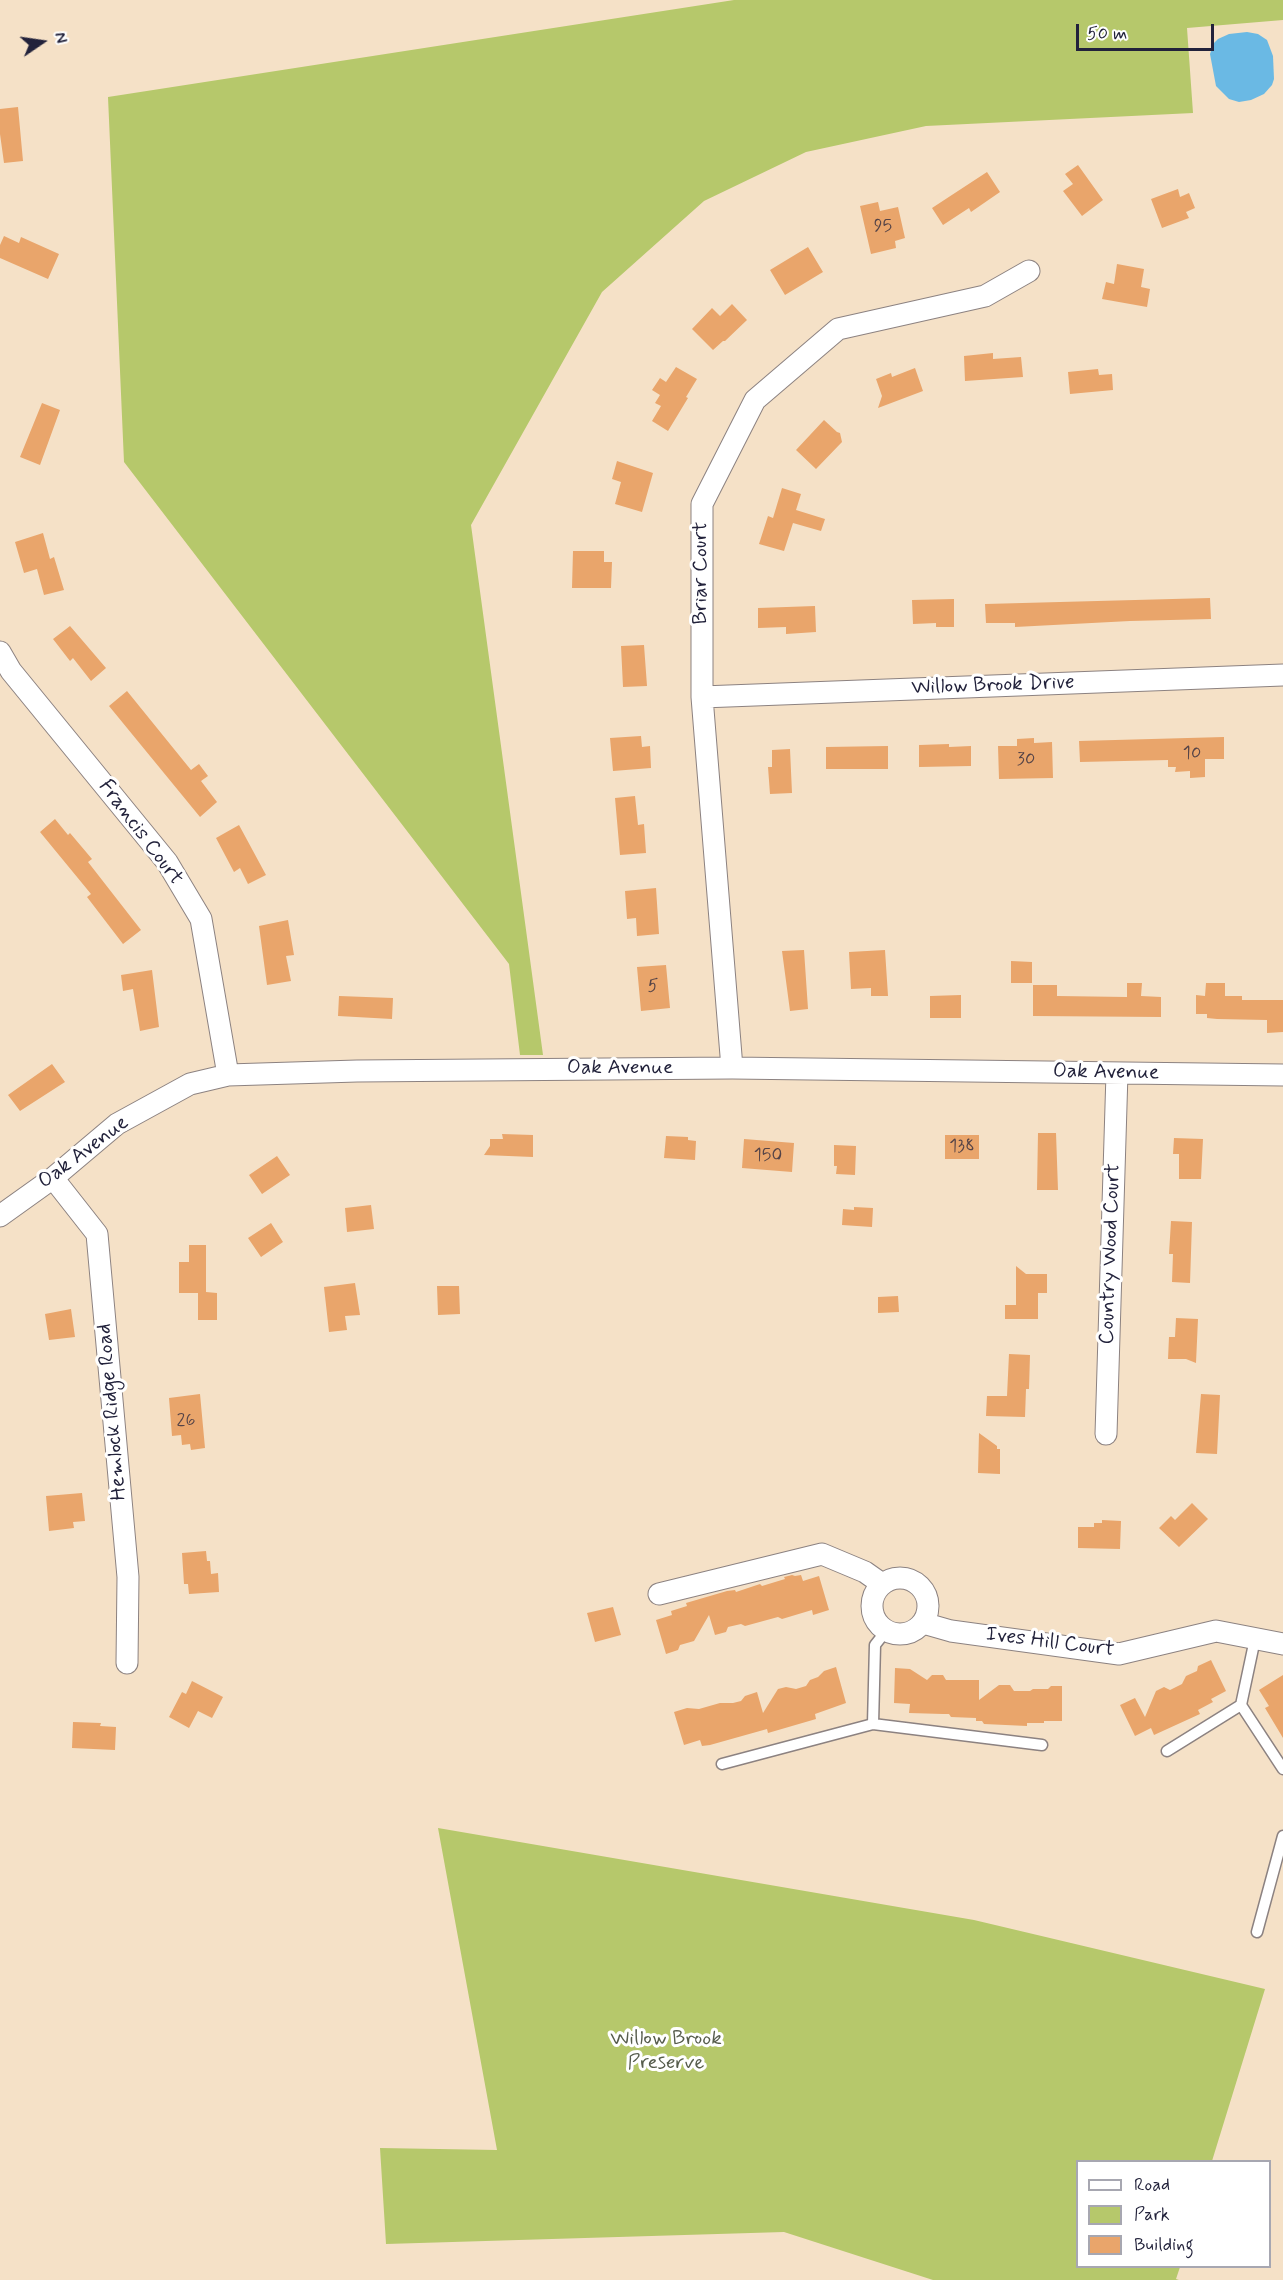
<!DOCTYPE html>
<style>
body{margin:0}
#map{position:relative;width:1283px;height:2280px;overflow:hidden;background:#f5e1c7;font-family:Mynerve,sans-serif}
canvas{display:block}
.legend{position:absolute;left:1076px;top:2160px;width:195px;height:108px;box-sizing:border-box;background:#fff;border:2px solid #a7a7b1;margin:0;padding:8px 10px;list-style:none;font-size:18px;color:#22223b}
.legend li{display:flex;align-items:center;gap:12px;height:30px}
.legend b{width:30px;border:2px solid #a7a7b1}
.north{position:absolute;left:12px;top:12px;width:60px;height:60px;-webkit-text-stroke:4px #fff;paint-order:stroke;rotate:77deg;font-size:16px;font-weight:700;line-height:24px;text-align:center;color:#22223b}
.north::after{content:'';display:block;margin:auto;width:21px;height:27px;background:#22223b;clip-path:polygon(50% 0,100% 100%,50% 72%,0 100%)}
.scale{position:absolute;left:1076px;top:24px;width:138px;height:27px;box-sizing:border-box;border:3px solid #22223b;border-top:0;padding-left:8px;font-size:18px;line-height:21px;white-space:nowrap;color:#22223b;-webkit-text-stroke:4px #fff;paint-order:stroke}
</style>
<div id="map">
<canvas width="1283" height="2280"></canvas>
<ul class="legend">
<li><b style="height:8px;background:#fff"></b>Road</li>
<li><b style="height:16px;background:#b6c86b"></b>Park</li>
<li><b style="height:16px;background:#e9a56b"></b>Building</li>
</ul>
<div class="north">N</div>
<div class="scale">50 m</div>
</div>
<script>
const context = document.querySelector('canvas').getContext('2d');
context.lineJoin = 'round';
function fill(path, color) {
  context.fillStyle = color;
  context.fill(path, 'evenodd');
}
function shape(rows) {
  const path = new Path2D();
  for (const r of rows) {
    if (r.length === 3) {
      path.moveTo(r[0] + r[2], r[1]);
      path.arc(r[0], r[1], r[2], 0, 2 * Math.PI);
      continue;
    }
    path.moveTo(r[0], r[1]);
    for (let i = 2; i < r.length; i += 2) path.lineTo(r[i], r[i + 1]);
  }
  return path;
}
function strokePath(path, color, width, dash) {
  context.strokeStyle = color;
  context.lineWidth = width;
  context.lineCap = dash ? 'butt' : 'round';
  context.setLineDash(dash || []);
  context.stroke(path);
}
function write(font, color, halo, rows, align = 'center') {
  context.font = font + ' Mynerve,sans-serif';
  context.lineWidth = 6;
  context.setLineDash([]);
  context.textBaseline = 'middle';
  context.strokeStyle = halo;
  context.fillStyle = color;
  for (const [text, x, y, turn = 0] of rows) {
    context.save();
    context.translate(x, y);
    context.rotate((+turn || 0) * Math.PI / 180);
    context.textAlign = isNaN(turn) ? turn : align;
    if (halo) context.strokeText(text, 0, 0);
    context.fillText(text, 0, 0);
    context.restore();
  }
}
fill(shape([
 [734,0,1283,0,1283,20,1187,28,1193,113,926,126,806,152,704,201,602,292,471,525,543,1055,520,1055,509,964,124,462,108,97],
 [438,1828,974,1920,1265,1989,1212,2161,1078,2162,1078,2266,1180,2267,1176,2279,1179,2280,933,2280,784,2232,386,2244,380,2148,497,2150]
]), '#b6c86b');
fill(shape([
 [1247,32,1258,34,1267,40,1273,56,1274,79,1272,85,1264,94,1251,100,1239,102,1229,99,1216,86,1210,54,1214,43,1218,39,1229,34]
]), '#6ab9e4');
fill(shape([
 [18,107,23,161,4,163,0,134,0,109],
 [1078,165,1103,200,1082,216,1063,191,1073,184,1065,174],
 [987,172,1000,192,971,212,969,208,943,225,932,208],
 [1178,189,1180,197,1189,193,1195,208,1186,212,1189,218,1162,228,1151,199],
 [878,202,880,211,898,207,905,238,895,241,896,248,871,254,860,206],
 [4,236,19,243,21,237,59,254,48,279,0,258,0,245],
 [808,247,823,272,785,295,770,270],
 [1117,264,1144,269,1141,287,1150,289,1147,307,1102,299,1106,282,1114,284],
 [732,304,747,320,725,341,723,341,713,350,692,329,712,308,720,316],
 [993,353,993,359,1021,357,1023,377,965,381,964,356],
 [676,367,697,379,686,397,688,398,668,431,652,421,661,406,655,403,660,395,652,390,660,378,666,382],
 [915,368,923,391,878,408,882,396,876,379,891,373,892,377],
 [1098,369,1099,375,1112,374,1113,390,1070,394,1068,372],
 [42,403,60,410,40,465,20,457],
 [824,420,837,432,840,433,842,442,816,469,796,450],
 [617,461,653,473,642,512,615,504,621,482,612,479],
 [782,488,801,494,796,510,825,519,821,531,793,523,784,551,759,544,768,516,773,518],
 [43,533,50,559,54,557,64,590,44,595,37,569,24,573,15,542],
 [573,551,604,551,604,562,612,562,611,588,572,588],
 [1210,598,1211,619,1130,621,1015,627,1015,623,986,623,985,604],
 [954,599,954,627,936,627,936,623,913,624,912,600],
 [815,606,816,632,786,634,786,627,758,628,758,608],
 [70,626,106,668,91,681,73,658,70,661,53,639],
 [644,645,647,686,623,687,621,646],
 [127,691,191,770,199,764,208,776,201,781,217,802,200,817,109,706],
 [641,736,642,747,650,746,651,768,613,771,610,738],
 [1224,737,1224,759,1205,759,1205,777,1190,778,1190,771,1175,772,1176,767,1168,767,1168,760,1080,762,1079,741],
 [1034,738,1034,743,1052,742,1053,778,999,779,998,746,1017,746,1017,739],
 [949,744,949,747,971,746,971,766,919,767,919,745],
 [888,746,888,769,826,769,826,747],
 [790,749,792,793,770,794,768,767,772,767,772,750],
 [635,796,638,825,644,824,646,853,620,855,615,798],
 [55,819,68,835,70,833,92,859,88,862,141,930,123,944,87,897,91,894,40,832],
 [239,825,266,875,248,884,240,868,234,872,216,838],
 [656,888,659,934,637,936,636,918,627,919,625,891],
 [288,920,294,955,286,956,291,981,267,985,259,926],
 [804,950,808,1009,790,1011,782,951],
 [885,950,888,996,871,996,871,988,851,989,849,952],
 [1011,961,1032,962,1032,983,1011,983],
 [666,965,670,1008,641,1011,637,967],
 [152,970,159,1027,140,1031,133,989,123,991,121,975],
 [1127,983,1142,983,1141,996,1161,997,1161,1017,1033,1016,1033,985,1057,985,1057,996,1127,997],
 [1206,983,1225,983,1225,996,1242,996,1242,1000,1283,1000,1283,1032,1267,1033,1267,1020,1217,1019,1207,1018,1207,1014,1196,1014,1196,995,1205,996],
 [961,995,961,1018,930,1018,930,996],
 [339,996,393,998,392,1019,338,1016],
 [52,1064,65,1082,20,1111,8,1095],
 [1038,1133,1056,1133,1058,1190,1037,1190],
 [502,1134,533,1135,533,1157,484,1155,490,1146,490,1139,503,1139],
 [945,1135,979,1135,979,1159,945,1159],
 [666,1136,688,1137,688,1140,696,1141,695,1160,664,1158],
 [1174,1138,1203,1139,1201,1179,1179,1179,1179,1154,1173,1154],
 [744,1139,794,1143,792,1172,742,1168],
 [834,1145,856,1146,855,1175,836,1174,837,1166,834,1166],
 [277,1156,290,1175,262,1194,249,1175],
 [371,1205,374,1229,347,1232,345,1208],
 [854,1207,873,1208,872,1227,842,1225,843,1209,854,1210],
 [1171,1221,1192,1222,1190,1283,1172,1282,1173,1254,1169,1254],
 [271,1223,283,1242,261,1257,248,1238],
 [189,1245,206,1245,206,1292,217,1293,217,1320,198,1320,198,1293,179,1293,179,1262,189,1262],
 [1016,1266,1026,1274,1047,1274,1047,1293,1038,1293,1038,1319,1005,1319,1005,1305,1016,1305],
 [355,1283,360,1315,345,1316,347,1330,329,1332,324,1287],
 [437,1286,459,1286,460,1314,438,1315],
 [898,1296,899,1312,878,1313,878,1297],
 [71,1309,75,1337,49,1340,45,1314],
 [1176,1318,1198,1319,1196,1363,1186,1359,1168,1359,1169,1337,1175,1337],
 [1009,1354,1030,1355,1029,1389,1026,1389,1025,1417,986,1416,987,1396,1007,1396],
 [200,1394,205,1448,191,1450,190,1444,182,1445,181,1435,172,1436,169,1398],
 [1201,1394,1220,1395,1217,1454,1196,1453],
 [979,1433,997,1446,997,1449,1000,1449,1000,1474,978,1473],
 [82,1493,85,1521,73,1522,74,1528,49,1531,46,1496],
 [1192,1503,1208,1519,1179,1547,1159,1528,1171,1516,1175,1520],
 [1102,1520,1121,1521,1120,1549,1078,1548,1078,1527,1094,1527,1094,1523,1102,1523],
 [206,1551,207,1561,210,1561,211,1574,218,1573,219,1592,189,1594,188,1584,184,1584,182,1553],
 [792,1575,795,1576,801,1575,803,1581,819,1576,829,1610,813,1615,812,1610,782,1619,778,1617,745,1626,741,1624,728,1627,726,1632,715,1635,709,1615,694,1641,680,1645,678,1650,666,1654,656,1620,672,1615,671,1611,687,1606,686,1603,727,1591,735,1590,736,1592,760,1584,762,1586,785,1579,784,1577],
 [613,1607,621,1635,595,1642,587,1613],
 [1211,1660,1226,1691,1211,1699,1213,1702,1198,1710,1200,1714,1154,1735,1151,1728,1135,1736,1120,1705,1135,1698,1145,1717,1156,1691,1164,1687,1170,1690,1182,1684,1186,1676,1197,1671,1198,1666],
 [836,1667,846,1703,815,1714,816,1719,768,1733,767,1729,710,1745,702,1746,700,1740,684,1745,674,1712,687,1708,699,1709,720,1703,733,1703,741,1701,745,1696,757,1692,763,1713,778,1689,786,1687,796,1689,806,1686,810,1680,818,1677,824,1671],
 [895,1668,910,1669,927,1680,932,1675,943,1675,946,1680,979,1680,979,1700,999,1685,1010,1685,1014,1691,1030,1691,1033,1689,1048,1689,1051,1686,1062,1686,1062,1721,1044,1721,1044,1723,1027,1723,1027,1726,984,1724,982,1721,976,1721,976,1718,951,1717,949,1714,943,1714,909,1713,910,1704,894,1703],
 [1283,1675,1283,1738,1265,1708,1269,1706,1259,1690],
 [192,1681,223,1697,212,1718,198,1711,189,1728,169,1717,182,1692,186,1694],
 [73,1722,101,1723,100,1726,116,1727,115,1750,72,1748]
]), '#e9a56b');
const service = shape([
 [886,1631,875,1645,873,1724,1042,1745],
 [1255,1639,1241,1705,1283,1769],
 [1167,1751,1241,1705],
 [722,1764,873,1724],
 [1257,1932,1283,1836]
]);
const minor = shape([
 [0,652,11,671,167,862,201,919,228,1075],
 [702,697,1283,675],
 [732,1068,702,697,702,504,755,400,838,329,985,296,1029,271],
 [53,1178,97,1234,128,1577,127,1663],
 [0,1216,53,1178,117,1124,190,1084,228,1075,357,1071,732,1068,1283,1075],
 [1106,1434,1117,1073],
 [900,1606,28],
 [659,1594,822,1554,865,1572,882,1584],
 [923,1623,951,1631,1119,1654,1216,1631,1283,1644]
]);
strokePath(service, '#8c8281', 13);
strokePath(minor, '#8c8281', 23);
strokePath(service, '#fff', 10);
strokePath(minor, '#fff', 21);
write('18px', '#544347', null, [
 ["95",883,227],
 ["10",1192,754],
 ["30",1026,760],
 ["5",653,987],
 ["138",962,1147],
 ["150",768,1156],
 ["26",186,1421]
]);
write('21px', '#22223b', '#fff', [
 ["Briar Court",702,573,-90],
 ["Willow Brook Drive",993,686,-2],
 ["Francis Court",140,833,53],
 ["Oak Avenue",620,1069],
 ["Oak Avenue",1106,1073,1],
 ["Oak Avenue",84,1153,-37],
 ["Country Wood Court",1111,1254,-88],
 ["Hemlock Ridge Road",113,1412,-95],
 ["Ives Hill Court",1050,1643,7]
]);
write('21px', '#565c4c', '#fff', [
 ["Willow Brook",666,2040],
 ["Preserve",666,2064]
]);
</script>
